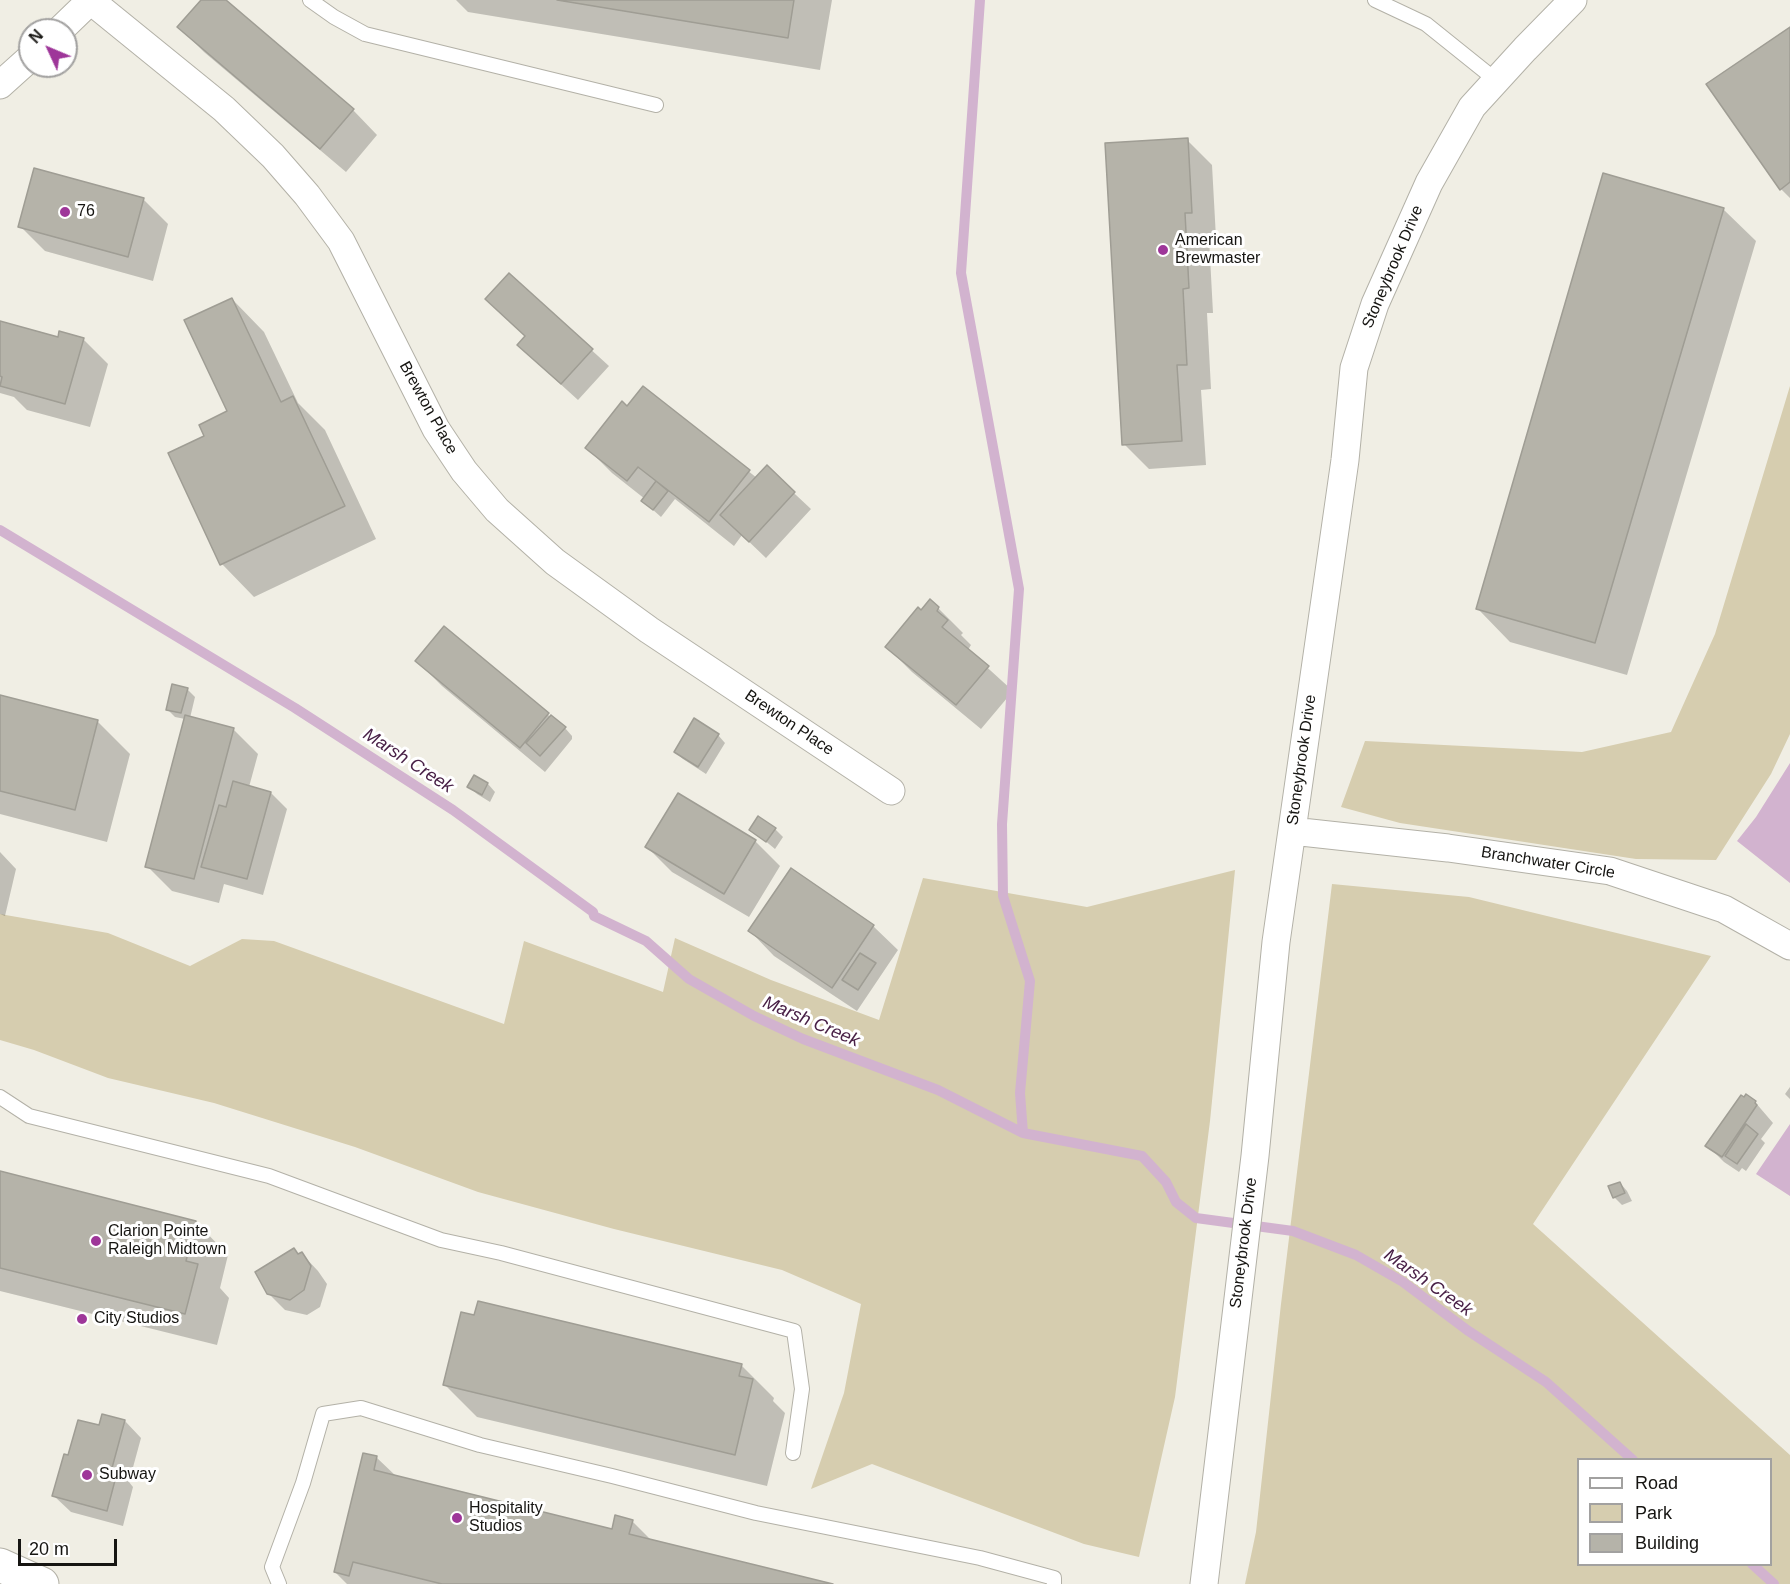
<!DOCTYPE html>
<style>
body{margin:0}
#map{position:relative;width:1790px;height:1584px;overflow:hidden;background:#f0eee4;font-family:Arial,sans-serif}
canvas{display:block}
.legend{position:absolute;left:1577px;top:1458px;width:195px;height:108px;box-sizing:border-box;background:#fff;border:2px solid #a2a1a0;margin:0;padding:8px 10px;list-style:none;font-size:18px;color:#161512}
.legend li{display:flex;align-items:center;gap:12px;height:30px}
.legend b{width:30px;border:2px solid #a2a1a0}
.north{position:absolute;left:18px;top:18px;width:60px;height:60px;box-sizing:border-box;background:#fff;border:2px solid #a2a1a0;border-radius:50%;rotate:314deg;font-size:16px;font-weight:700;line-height:24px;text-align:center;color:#161512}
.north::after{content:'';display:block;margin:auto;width:21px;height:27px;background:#9e3699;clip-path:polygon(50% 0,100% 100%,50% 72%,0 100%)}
.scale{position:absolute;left:18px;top:1539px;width:99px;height:27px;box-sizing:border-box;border:3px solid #161512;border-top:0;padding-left:8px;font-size:18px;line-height:21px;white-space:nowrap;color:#161512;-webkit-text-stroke:4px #fff;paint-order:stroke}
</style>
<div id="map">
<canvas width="1790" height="1584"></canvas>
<ul class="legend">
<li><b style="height:8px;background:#fff"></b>Road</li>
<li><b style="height:16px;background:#d6cdaf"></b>Park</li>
<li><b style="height:16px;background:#b5b3a9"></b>Building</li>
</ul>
<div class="north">N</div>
<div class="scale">20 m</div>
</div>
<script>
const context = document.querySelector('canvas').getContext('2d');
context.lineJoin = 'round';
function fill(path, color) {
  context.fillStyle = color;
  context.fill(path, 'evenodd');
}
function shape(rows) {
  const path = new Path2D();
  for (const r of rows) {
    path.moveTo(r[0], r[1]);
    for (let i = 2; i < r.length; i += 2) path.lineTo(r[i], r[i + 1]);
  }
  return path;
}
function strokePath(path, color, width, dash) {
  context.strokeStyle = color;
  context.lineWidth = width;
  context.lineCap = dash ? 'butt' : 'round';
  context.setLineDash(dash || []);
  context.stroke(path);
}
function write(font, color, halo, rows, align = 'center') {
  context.font = font + ' Arial,sans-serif';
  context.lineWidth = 6;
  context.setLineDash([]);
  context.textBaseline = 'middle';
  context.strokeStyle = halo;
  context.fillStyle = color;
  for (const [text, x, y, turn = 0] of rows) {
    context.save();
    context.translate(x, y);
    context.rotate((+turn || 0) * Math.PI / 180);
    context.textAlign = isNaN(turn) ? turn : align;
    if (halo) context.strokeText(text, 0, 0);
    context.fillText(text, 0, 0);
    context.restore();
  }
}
fill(shape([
 [1790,386,1790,734,1771,774,1716,860,1636,859,1400,823,1341,807,1365,741,1582,752,1671,732,1715,634],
 [1235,870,1210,1121,1175,1397,1139,1557,1084,1544,872,1464,811,1489,844,1393,861,1304,782,1270,614,1229,478,1192,355,1147,214,1103,108,1078,34,1050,0,1040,0,914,108,933,190,966,242,939,274,941,504,1024,524,941,663,992,675,938,771,980,879,1020,923,878,1087,907],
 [1332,884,1469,897,1711,956,1533,1224,1790,1455,1790,1584,1245,1584,1256,1532,1281,1304],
 [1578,1460,1770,1460,1770,1564,1578,1564]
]), '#d6cdaf');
fill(shape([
 [1790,763,1790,883,1737,841,1756,817],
 [1790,1124,1790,1196,1756,1174]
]), '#d2b3cf');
fill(shape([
 [203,0,224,0,353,110,377,135,346,172,204,52,179,27],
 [456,0,832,0,820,70,468,12],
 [1790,29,1790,198,1781,189],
 [1187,140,1212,165,1216,238,1209,238,1213,313,1207,313,1211,389,1201,390,1206,465,1149,469,1124,444],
 [143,199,168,224,153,281,45,251,20,226],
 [1723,209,1756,241,1627,675,1510,642,1478,609],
 [509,275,609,366,578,400,535,361,526,336],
 [232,299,264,332,298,403,325,430,376,539,254,597,222,564,170,454,206,437,229,412],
 [0,323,59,339,83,339,108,364,90,427,27,410,14,397,0,393],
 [643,388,757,478,767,468,811,509,766,558,742,535,734,546,675,499,661,517,643,501,645,499,612,473,587,448,628,408],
 [938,608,963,633,961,635,971,645,968,650,1013,691,981,729,912,672,887,647,921,613],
 [417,661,548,715,565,728,572,736,572,739,545,772,442,686],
 [187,689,195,697,190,718,233,729,258,754,249,787,271,793,287,809,263,895,224,884,219,903,172,891,147,866,185,719,175,717,167,709],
 [0,697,97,721,130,754,107,842,0,814],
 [718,735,725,743,706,774,683,759,675,752],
 [474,777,488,784,495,792,490,802,477,794,469,786],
 [751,829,775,829,783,837,775,849],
 [755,841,780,866,749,917,672,872,647,847],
 [0,852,16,869,5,916,0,914],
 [873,926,898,950,857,1011,774,956,750,931],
 [1790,1087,1790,1099,1785,1094],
 [1755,1102,1773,1123,1761,1139,1765,1143,1746,1171,1742,1168,1739,1172,1724,1162,1707,1145],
 [0,1173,196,1222,228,1255,220,1288,229,1298,217,1345,0,1291],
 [1620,1183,1627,1191,1632,1201,1622,1205,1614,1197],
 [294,1250,299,1255,302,1254,318,1271,327,1284,320,1307,307,1315,285,1310,268,1293],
 [741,1365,774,1398,773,1401,785,1413,767,1486,477,1417,445,1385],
 [125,1421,141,1438,129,1482,133,1487,123,1526,71,1512,54,1496,70,1457,100,1427],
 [376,1457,397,1477,613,1530,632,1521,653,1542,826,1584,347,1584,335,1572]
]), '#0003');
strokePath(shape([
 [980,0,961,273,1019,589,1002,824,1003,896,1030,981,1020,1093,1023,1133],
 [0,530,295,708,453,810,593,912,594,916,646,941,689,979,754,1016,803,1039,938,1090,1023,1133,1142,1156,1166,1182,1176,1202,1196,1218,1293,1231,1356,1255,1403,1282,1467,1330,1546,1382,1633,1460],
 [1752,1564,1774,1584]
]), '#d2b3cf', 10);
const building = shape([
 [201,0,226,0,354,109,320,149,177,27,201,0],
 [557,0,794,0,788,38,557,0],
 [1790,27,1790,182,1780,190,1706,84,1790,27],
 [1188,138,1192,213,1185,213,1189,288,1183,289,1187,365,1177,365,1182,441,1122,445,1105,143,1188,138],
 [34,168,144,198,128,257,18,227,34,168],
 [1603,173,1724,208,1595,643,1476,609,1603,173],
 [509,273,593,349,561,384,517,345,525,336,485,299,509,273],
 [232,298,281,402,293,396,345,506,220,565,168,453,204,436,199,425,227,411,184,320,232,298],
 [0,321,58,337,59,331,84,338,65,404,0,386,2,377,0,376,0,321],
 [643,386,750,470,709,522,638,467,627,481,585,448,622,401,627,406,643,386],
 [767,465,795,492,749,542,720,515,767,465],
 [656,481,668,491,653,510,641,501,656,481],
 [930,599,939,607,937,611,948,620,942,627,989,666,956,705,885,647,918,607,921,610,930,599],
 [444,626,549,713,520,748,415,661,444,626],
 [172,684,188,688,181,713,166,710,172,684],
 [0,695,98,720,75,810,0,791,0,695],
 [185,715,234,728,194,879,145,867,185,715],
 [551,715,566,727,540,756,526,743,551,715],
 [694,718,719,734,698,767,674,752,694,718],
 [474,775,488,783,482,795,467,787,474,775],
 [233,781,271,792,247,879,201,867,219,805,226,807,233,781],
 [678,793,756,840,724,894,645,847,678,793],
 [758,816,776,828,766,842,749,830,758,816],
 [791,868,874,925,832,988,748,931,791,868],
 [860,953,876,963,858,990,842,980,860,953],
 [1746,1094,1756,1101,1755,1103,1757,1105,1722,1157,1705,1146,1741,1095,1744,1097,1746,1094],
 [1746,1124,1758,1134,1737,1164,1725,1156,1746,1124],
 [0,1171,196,1221,186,1261,198,1264,185,1314,0,1268,0,1171],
 [1620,1182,1625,1193,1613,1198,1608,1186,1620,1182],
 [294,1248,298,1254,302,1252,311,1266,304,1290,290,1300,267,1294,255,1272,294,1248],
 [478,1301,742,1364,739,1376,753,1379,735,1455,443,1385,461,1312,474,1315,478,1301],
 [102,1414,125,1420,112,1468,118,1469,107,1511,52,1496,64,1454,68,1455,78,1420,99,1425,102,1414],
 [363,1453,377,1456,374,1470,612,1529,615,1515,633,1520,629,1534,833,1584,442,1584,353,1562,349,1576,334,1572,363,1453]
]);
fill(building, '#b5b3a9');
strokePath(building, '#9f9d94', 1.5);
const service = shape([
 [310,0,334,17,365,34,656,105],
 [1375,0,1426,24,1497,81],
 [0,1097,29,1116,269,1176,441,1240,501,1253,794,1331,802,1389,793,1453],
 [279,1584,272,1567,303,1483,323,1414,361,1408,480,1445,612,1476,756,1513,980,1558,1054,1578,1054,1584]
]);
const minor = shape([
 [91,1,224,109,273,156,307,195,341,241,436,429,464,471,497,510,555,562,649,630,891,791],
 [60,30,91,0],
 [0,85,30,58],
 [1292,831,1448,848,1610,871,1724,909,1790,946],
 [1204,1584,1255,1156,1276,942,1345,460,1354,368,1375,304,1429,183,1472,107,1525,49,1573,0]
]);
const secondary = shape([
 [0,1565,42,1584]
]);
strokePath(service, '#b3b1a7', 16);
strokePath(minor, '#b3b1a7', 29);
strokePath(secondary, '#b3b1a7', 35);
strokePath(service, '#fff', 14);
strokePath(minor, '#fff', 27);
strokePath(secondary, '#fff', 33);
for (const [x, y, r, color] of [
 [65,212,6,"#9e3699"],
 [1163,250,6,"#9e3699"],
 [96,1241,6,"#9e3699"],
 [82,1319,6,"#9e3699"],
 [87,1475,6,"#9e3699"],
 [457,1518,6,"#9e3699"]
]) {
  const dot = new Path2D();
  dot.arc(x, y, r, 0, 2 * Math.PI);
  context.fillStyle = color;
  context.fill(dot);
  strokePath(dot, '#fff', 2);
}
write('16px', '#161512', '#fff', [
 ["76",77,212],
 ["American",1175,241],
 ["Brewmaster",1175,259],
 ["Clarion Pointe",108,1232],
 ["Raleigh Midtown",108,1250],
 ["City Studios",94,1319],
 ["Subway",99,1475],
 ["Hospitality",469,1509],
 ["Studios",469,1527]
], 'left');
write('16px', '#161512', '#fff', [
 ["Stoneybrook Drive",1393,267,-67],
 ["Brewton Place",428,408,61],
 ["Brewton Place",789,723,34],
 ["Stoneybrook Drive",1302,760,-82],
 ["Branchwater Circle",1548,863,9],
 ["Stoneybrook Drive",1244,1243,-83]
]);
write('italic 18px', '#492147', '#fff', [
 ["Marsh Creek",408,761,33],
 ["Marsh Creek",811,1022,23],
 ["Marsh Creek",1428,1283,35]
]);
</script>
